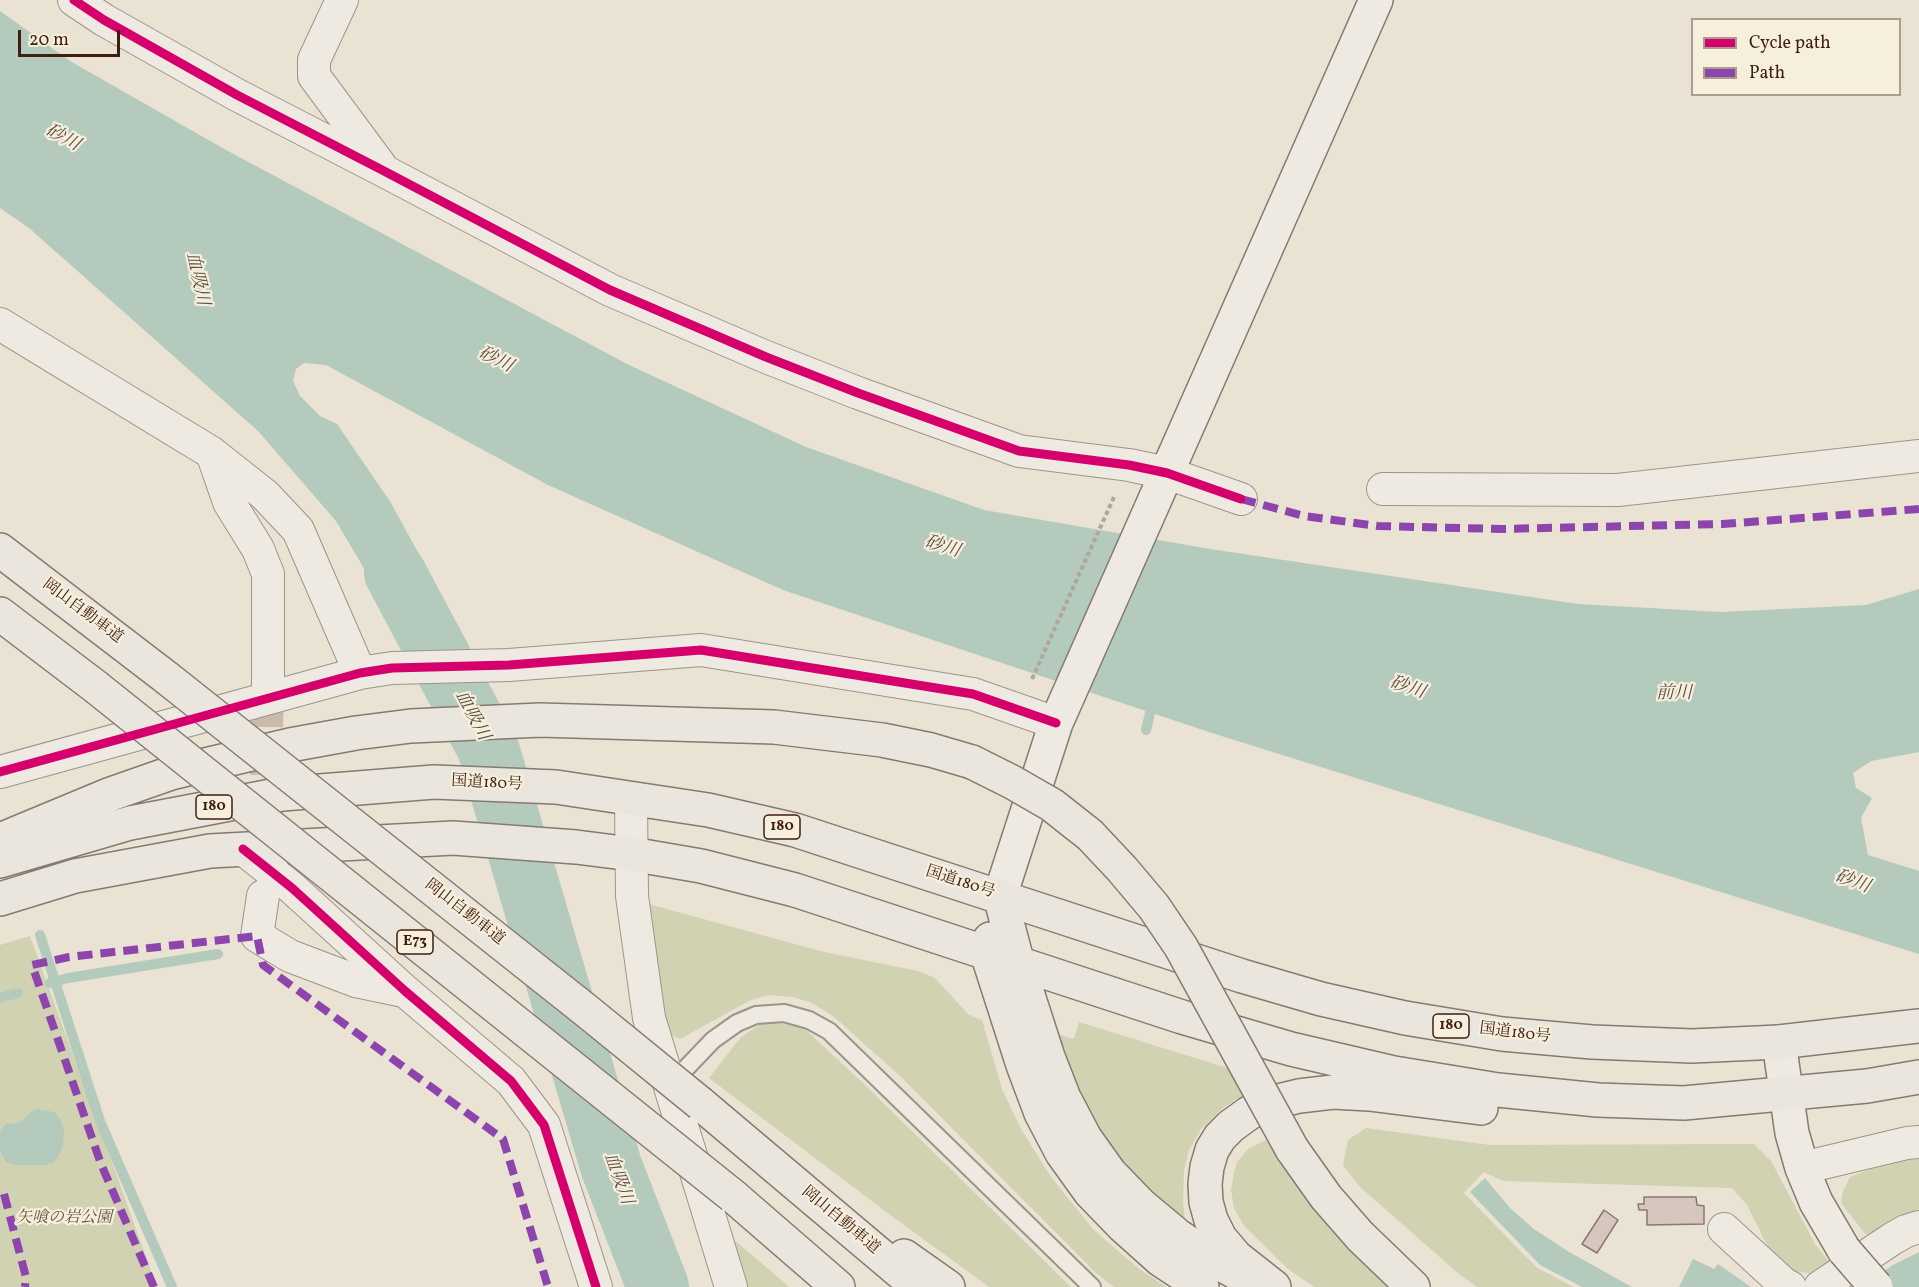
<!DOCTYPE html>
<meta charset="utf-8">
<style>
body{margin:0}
#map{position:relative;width:1919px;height:1287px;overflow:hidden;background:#eae2d3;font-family:Vollkorn,serif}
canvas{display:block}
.legend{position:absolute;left:1691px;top:18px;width:210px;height:78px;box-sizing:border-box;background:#f7efdd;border:2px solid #ae9c8b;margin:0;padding:8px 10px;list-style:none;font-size:18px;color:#401f10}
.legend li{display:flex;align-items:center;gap:12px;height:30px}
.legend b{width:30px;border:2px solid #ae9c8b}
.scale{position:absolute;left:18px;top:30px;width:102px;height:27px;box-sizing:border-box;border:3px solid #401f10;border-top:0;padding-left:8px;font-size:18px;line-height:21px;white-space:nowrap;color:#401f10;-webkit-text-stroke:4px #f7efdd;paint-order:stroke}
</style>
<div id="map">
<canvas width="1919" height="1287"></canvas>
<ul class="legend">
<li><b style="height:8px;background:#d6006c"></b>Cycle path</li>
<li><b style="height:8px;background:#8e44ad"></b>Path</li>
</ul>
<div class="scale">20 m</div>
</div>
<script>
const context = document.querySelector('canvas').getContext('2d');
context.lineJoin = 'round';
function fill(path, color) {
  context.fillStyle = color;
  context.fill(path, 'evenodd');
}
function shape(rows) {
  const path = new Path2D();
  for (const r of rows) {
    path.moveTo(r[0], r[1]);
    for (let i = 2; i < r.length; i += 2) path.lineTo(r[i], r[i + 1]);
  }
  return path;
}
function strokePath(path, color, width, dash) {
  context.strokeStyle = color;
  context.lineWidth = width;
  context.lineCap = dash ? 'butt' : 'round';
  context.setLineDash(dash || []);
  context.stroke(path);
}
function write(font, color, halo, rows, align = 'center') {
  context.font = font + ' Vollkorn,"Noto Serif JP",serif';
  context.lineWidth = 4.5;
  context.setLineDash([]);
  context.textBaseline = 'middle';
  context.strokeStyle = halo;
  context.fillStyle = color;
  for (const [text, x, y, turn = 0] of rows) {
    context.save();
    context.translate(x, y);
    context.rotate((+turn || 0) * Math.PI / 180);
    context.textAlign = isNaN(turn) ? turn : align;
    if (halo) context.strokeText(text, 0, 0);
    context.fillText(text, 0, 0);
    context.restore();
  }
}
fill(shape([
 [645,903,824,952,918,971,935,978,969,1015,982,1020,1002,1089,1021,1129,1051,1177,1093,1229,1138,1268,1166,1287,1114,1287,1095,1272,900,1076,833,1016,810,1002,792,997,769,995,751,1000,680,1039,663,1031],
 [30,936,157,1287,0,1287,0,945],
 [764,1022,787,1024,804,1028,866,1086,1071,1287,989,1287,889,1214,709,1078,741,1037],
 [1079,1022,1276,1083,1275,1088,1261,1088,1236,1099,1223,1108,1201,1129,1189,1150,1184,1171,1183,1202,1186,1228,1160,1206,1110,1148,1089,1115,1054,1033,1074,1039],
 [1366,1128,1490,1145,1754,1144,1771,1161,1815,1244,1829,1262,1809,1273,1793,1271,1772,1255,1747,1205,1732,1188,1503,1181,1484,1172,1464,1193,1537,1268,1574,1287,1477,1287,1460,1275,1359,1186,1343,1165,1348,1140],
 [1266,1140,1295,1184,1325,1220,1390,1287,1314,1287,1288,1269,1244,1226,1234,1208,1231,1190,1234,1172,1237,1162,1248,1149],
 [1919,1159,1919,1209,1866,1235,1841,1203,1843,1191,1850,1177,1871,1169,1905,1160],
 [720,1228,772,1272,789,1287,740,1287]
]), '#d1d2b1');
fill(shape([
 [0,11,70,61,226,150,627,364,806,447,984,510,1210,549,1578,604,1721,612,1866,605,1919,589,1919,752,1871,761,1853,773,1856,788,1872,798,1861,818,1868,855,1919,871,1919,954,1212,733,783,590,548,485,326,365,304,363,296,369,293,381,300,396,320,416,337,424,391,503,469,646,411,648,336,521,258,431,29,228,0,208],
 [38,1109,54,1112,61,1120,64,1131,63,1146,58,1157,53,1163,45,1165,15,1165,6,1162,0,1150,0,1131,6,1124,19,1123,34,1110],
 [1485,1178,1510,1208,1534,1229,1569,1252,1632,1287,1582,1287,1540,1265,1470,1192],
 [1919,1252,1919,1287,1864,1287,1891,1266],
 [1693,1259,1714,1269,1718,1264,1751,1287,1679,1287]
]), '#b3cabc');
strokePath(shape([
 [1146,730,1153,701],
 [40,935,100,1121,172,1287],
 [50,983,68,978,218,954],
 [0,998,18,993]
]), '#b3cabc', 10);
strokePath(shape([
 [395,573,488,748,611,1166,658,1287]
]), '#b3cabc', 62);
const building = shape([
 [1644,1197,1696,1197,1697,1205,1704,1206,1704,1224,1647,1225,1647,1210,1639,1210,1638,1204,1644,1204,1644,1197],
 [1604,1210,1618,1220,1597,1253,1582,1244,1604,1210]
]);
fill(building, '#d7c6be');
strokePath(building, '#847a71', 1.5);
strokePath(shape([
 [265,823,268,686]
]), '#c8bbac', 32, [32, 16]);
const lane = shape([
 [670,1085,713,1040,737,1023,756,1015,784,1013,809,1020,829,1031,1092,1287]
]);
const street = shape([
 [74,0,104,20,237,95,384,171,610,290,766,357,858,393,1019,451,1129,465,1167,473,1241,499],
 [342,0,314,60,314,76,380,165],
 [0,324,212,453,265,495,298,530,360,673],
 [212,453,229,502,258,549,268,574,268,686],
 [1383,489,1618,490,1919,456],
 [0,772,360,673,392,668,509,665,701,650,973,694,1056,723],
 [631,799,632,896,649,1018,731,1287],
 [243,849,292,888,405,991,511,1081,544,1125,596,1287],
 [263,896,257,936,290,956,356,981,404,991],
 [1802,1168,1907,1143,1919,1142],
 [1724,1229,1784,1284,1790,1287],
 [1820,1287,1892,1239,1906,1231,1919,1227]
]);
const secondary = shape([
 [1000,896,1056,723,1376,0],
 [1779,1042,1792,1133,1802,1168,1816,1202,1844,1250]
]);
const highway = shape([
 [0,550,167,678],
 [0,614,96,687],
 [0,840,111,794,171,773,290,745,356,733,411,726,540,720,774,727,882,740,931,750,972,762],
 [0,861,130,823,282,794,434,782,556,787,708,810,795,830,1242,976,1321,999,1405,1018,1502,1034,1592,1042,1692,1046,1779,1042,1919,1026],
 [1000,896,1018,964,1048,1057,1064,1098,1085,1138,1110,1173,1141,1205,1177,1235,1215,1261,1239,1274],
 [0,899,75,876,210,851,453,838,576,847,631,854,701,866,795,890,1182,1017,1291,1049,1394,1073,1498,1090,1598,1100,1684,1103,1867,1086,1919,1077],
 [990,939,987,953,1023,1065,1041,1113,1062,1153,1090,1192,1123,1226,1161,1260,1202,1287],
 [701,1104,918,1287],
 [1292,1149,1326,1197,1360,1236,1413,1287],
 [733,1196,838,1287],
 [904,1256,948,1287],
 [1274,1287,1236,1257,1220,1238,1211,1220,1206,1202,1205,1184,1207,1167,1212,1150,1220,1137,1231,1126,1249,1113,1270,1103,1299,1096,1333,1092,1369,1094,1481,1108]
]);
strokePath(lane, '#9d9489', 20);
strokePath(street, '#9d9489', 34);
strokePath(secondary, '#847a71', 36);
strokePath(highway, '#847a71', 36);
strokePath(shape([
 [1032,679,1114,497]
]), '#aea69f', 4, [4.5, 3]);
strokePath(lane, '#eeeae2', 16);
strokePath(street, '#eeeae2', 32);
strokePath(secondary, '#eeeae2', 33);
strokePath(highway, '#ebe6dd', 33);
const secondaryBridge = shape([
 [1844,1250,1876,1287]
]);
const highwayBridge = shape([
 [167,678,588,1012,701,1104],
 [96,687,733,1196],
 [972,762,1012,782,1052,805,1090,835,1122,869,1154,907,1181,947,1292,1149]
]);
strokePath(secondaryBridge, '#847a71', 36, []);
strokePath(highwayBridge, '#847a71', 36, []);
strokePath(secondaryBridge, '#eeeae2', 33);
strokePath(highwayBridge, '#ebe6dd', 33);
strokePath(shape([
 [1241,499,1304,516,1378,526,1501,529,1723,524,1919,509],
 [4,1194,26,1277,25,1287],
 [154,1287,101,1164,32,965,69,957,257,936,263,965,503,1139,548,1287]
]), '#8e44ad', 8, [15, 8]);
strokePath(shape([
 [74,0,104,20,237,95,384,171,610,290,766,357,858,393,1019,451,1129,465,1167,473,1241,499],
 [0,772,360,673,392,668,509,665,701,650,973,694,1056,723],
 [243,849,292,888,405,991,511,1081,544,1125,596,1287]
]), '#d6006c', 9);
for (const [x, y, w] of [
 [214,807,36],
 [782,827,36],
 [415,942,36],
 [1451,1026,36]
]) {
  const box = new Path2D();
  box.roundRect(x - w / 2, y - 12, w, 24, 4.5);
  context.fillStyle = '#f7efdd';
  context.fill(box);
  strokePath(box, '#401f10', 1.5);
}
write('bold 15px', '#401f10', null, [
 ["180",214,807],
 ["180",782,827],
 ["E73",415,942],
 ["180",1451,1026]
]);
write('16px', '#401f10', '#f7efdd', [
 ["岡山自動車道",82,612,37],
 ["国道180号",487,784,3],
 ["国道180号",960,883,18],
 ["岡山自動車道",464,913,38],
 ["国道180号",1515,1034,7],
 ["岡山自動車道",840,1221,40]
]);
write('italic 16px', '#655138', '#f7efdd', [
 ["矢喰の岩公園",64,1219]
]);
write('italic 18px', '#5c4f41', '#f7efdd', [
 ["砂川",62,139,28],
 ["血吸川",196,279,78],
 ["砂川",495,361,26],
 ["砂川",942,548,17],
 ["砂川",1407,689,18],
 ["前川",1674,695],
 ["血吸川",471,716,62],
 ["砂川",1852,883,20],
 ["血吸川",617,1179,70]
]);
</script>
